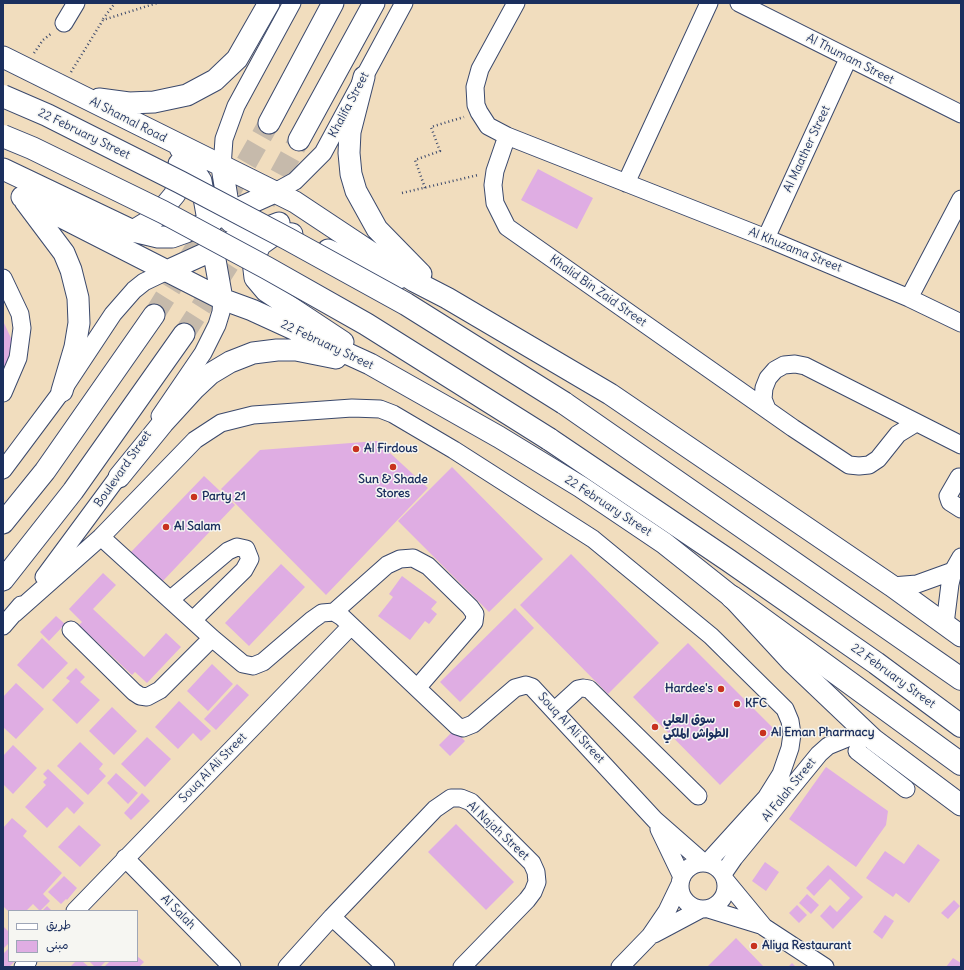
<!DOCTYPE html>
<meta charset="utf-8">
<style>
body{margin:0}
#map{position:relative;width:964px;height:970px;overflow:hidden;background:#f1ddbe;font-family:Delius,"Playpen Sans Arabic",sans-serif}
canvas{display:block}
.frame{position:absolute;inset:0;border:4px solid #1b2f5e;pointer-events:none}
.legend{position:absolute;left:8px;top:910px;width:130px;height:52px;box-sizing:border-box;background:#f6f6f2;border:1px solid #9ea6b7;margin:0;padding:5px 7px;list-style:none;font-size:12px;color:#1b2f5e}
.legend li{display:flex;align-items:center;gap:8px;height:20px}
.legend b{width:20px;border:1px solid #9ea6b7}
</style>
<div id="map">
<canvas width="964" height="970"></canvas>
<div class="frame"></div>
<ul class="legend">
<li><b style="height:5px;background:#fff"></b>طريق</li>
<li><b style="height:11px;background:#dfade3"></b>مبنى</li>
</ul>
</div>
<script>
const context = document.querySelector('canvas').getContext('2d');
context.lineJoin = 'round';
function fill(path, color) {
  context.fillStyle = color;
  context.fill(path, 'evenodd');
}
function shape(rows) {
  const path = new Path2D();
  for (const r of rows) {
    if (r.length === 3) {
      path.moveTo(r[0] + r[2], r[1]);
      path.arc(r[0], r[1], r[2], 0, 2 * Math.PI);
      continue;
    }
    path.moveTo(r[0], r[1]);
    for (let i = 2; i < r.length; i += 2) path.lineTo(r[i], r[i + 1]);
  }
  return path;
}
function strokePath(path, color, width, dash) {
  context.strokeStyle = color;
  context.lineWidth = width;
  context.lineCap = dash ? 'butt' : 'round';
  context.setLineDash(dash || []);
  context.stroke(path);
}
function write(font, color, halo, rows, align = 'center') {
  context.font = font + ' Delius,"Playpen Sans Arabic",sans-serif';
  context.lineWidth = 3;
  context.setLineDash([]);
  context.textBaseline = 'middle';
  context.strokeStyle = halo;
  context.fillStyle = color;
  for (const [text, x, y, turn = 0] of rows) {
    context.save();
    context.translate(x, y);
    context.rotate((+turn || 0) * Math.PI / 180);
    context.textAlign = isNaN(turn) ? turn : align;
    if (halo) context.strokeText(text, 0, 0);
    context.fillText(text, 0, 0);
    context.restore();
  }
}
fill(shape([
 [538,169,593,198,577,229,521,200],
 [3,321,18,353,3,369],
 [377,441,428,488,326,595,221,489,260,450],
 [452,467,543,559,489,612,398,521],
 [204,476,235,505,161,583,130,553],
 [571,554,659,643,608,694,520,605],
 [281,564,305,587,249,646,225,623],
 [103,573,116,585,93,609,144,657,166,633,181,647,147,683,135,672,132,675,79,625,82,622,69,609],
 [402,576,437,602,431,609,437,614,429,624,425,621,410,640,378,616,393,597,389,594],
 [515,608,534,628,460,702,440,682],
 [56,616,65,624,49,641,40,632],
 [42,638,68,663,43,689,17,665],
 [688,643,775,730,720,785,633,697],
 [212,664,233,684,208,711,187,691],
 [76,668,85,677,80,682,100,700,77,724,52,700,70,681,66,678],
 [16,683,44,709,16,739,3,727,3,697],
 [237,684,249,695,216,730,204,719],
 [179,701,211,731,201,741,193,733,178,749,155,727],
 [112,707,137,731,114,755,89,731],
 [454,730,465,741,450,756,439,745],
 [147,737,171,759,145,787,121,764],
 [80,742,103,764,99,769,106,776,88,795,57,766],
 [13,745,37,768,13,794,3,784,3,756],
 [826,767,888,811,886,825,856,867,789,819],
 [48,769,84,803,74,814,67,807,47,828,25,807,46,785,43,782,47,778,43,774],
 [116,773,138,793,128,804,107,783],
 [142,793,150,801,131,820,124,813],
 [12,818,27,831,23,836,62,873,43,894,50,901,40,911,33,904,26,911,8,911,3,906,3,828],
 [456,824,514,882,486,910,428,852],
 [79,825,101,845,80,867,58,847],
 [918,844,940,860,909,903,896,893,893,897,866,878,885,851,904,864],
 [765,862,779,872,766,891,752,881],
 [828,865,863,897,833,929,820,916,830,905,837,912,850,898,830,879,814,896,806,888],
 [64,876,77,888,67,900,66,899,61,904,48,892],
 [807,894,819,905,811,914,799,903],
 [954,900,960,906,948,919,941,913],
 [797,905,807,915,799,923,789,913],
 [47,906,52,911,42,911],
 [885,915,894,921,882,939,873,932],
 [3,926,9,932,9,943,3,949],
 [736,938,764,967,707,967],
 [9,948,9,961,15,961,9,967,3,967,3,954],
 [137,956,144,962,139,967,104,967,110,961,137,961],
 [953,958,961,963,961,967,946,967],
 [76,961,82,961,89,967,70,967],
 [89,961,106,961,100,967,95,967],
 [792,963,796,967,788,967]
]), '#dfade3');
strokePath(shape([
 [231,190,269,123],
 [154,315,213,220],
 [184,334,246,237,299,140]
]), '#c6baab', 21, [21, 10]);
const minor = shape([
 [516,3,480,69,475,87,476,105,479,112,488,126,507,136,766,238,909,298,961,323],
 [739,3,961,114],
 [64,23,76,3],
 [507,136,495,171,493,185,495,203,507,227,793,428,849,465,859,466,869,465,878,459,898,434,916,423],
 [222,167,224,139,236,106,292,3],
 [626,183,709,3],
 [275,192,295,181,323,153,404,3],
 [766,238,848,59],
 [3,278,20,314,22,328,18,358,3,393],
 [909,298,961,199],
 [767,409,763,399,764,388,768,378,775,370,784,365,795,364,805,366,961,445],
 [160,416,203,353,217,325,221,312,222,299],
 [3,470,62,391,113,314,134,290,144,282,167,271],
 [959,477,948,496,950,502,961,509],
 [101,537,212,638,243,664,253,666,263,662,312,620,322,613,334,612,342,617,457,726,463,728,473,724,515,688,526,685,532,687,655,820,704,863],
 [44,577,126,466],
 [892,586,917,584,953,571],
 [171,599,228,551,237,547,246,549,250,559,244,570,193,620],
 [334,612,387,565,400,559,413,558,428,566,470,607,475,614,474,622,417,688],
 [14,614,101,537,195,440,221,423,253,415,352,408,380,409,393,414,454,450,593,539,711,636,785,709,790,721,792,734,790,748,781,774,766,798,707,863],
 [945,624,950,584,953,571,961,557],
 [3,626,21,605],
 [71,630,134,692,140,696,147,697,160,690,212,638],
 [555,710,578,689,583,688,589,689,698,796],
 [857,751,906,789],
 [659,829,682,877],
 [125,858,232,967],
 [703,886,23],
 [723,874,734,858,819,754,828,746,850,737,862,737,874,740],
 [726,881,764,927,825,967],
 [708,909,760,925],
 [75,911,351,626],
 [332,917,386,967],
 [654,934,701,909],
 [23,967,28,961],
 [287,967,332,917,435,809,451,798,461,798,471,802,532,863,536,872,537,882,533,892,527,900,462,967],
 [620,967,650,936,667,911,680,884]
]);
const major = shape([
 [3,57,295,202,414,281,447,298,610,394,892,586,961,636],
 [364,77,350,132,349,153,351,174,356,191,377,229,421,274],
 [99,99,129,103,154,102,187,95,215,80,237,59,269,3],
 [269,123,333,3],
 [299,140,374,3],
 [180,148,201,181,222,299],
 [222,167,231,222],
 [3,169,133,231,158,237,172,237,186,232,275,192],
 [22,197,222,299,252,310,370,364,499,437,581,487,664,543,732,597,792,662,874,740,961,805],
 [25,201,64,253,71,270,78,298,79,323,75,347,62,391],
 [133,231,156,217,175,194,179,178,179,164],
 [292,234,282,233,274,235,260,245,253,261,255,278,266,291,343,342],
 [328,250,370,269,399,278],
 [167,271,235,240,279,223],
 [119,477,163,423,195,388,210,374,230,362,253,353,277,350,296,350,336,358],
 [3,523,45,471,154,315],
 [3,580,73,491,184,334]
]);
const highway = shape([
 [564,403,961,679],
 [549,439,728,560,876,663,961,726],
 [732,597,961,764]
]);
strokePath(minor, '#3b496c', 19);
strokePath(major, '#3b496c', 23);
strokePath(highway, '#3b496c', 24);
strokePath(shape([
 [103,19,115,3],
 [34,53,43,40,52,33],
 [71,72,103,20,157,3],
 [425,188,415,160,440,151,431,127,464,117],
 [402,193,478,175]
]), '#3b496c', 2.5, [1, 3]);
strokePath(minor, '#fff', 17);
strokePath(major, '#fff', 21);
strokePath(highway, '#fff', 22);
const highwayBridge = shape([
 [3,96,47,115,180,182,288,239,406,304,564,403],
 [3,136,32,148,163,212,267,268,366,324,549,439]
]);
strokePath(highwayBridge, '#3b496c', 24, []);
strokePath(highwayBridge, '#fff', 22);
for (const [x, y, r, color] of [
 [356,449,4,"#c8321e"],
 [393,467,4,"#c8321e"],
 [194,497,4,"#c8321e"],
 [166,527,4,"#c8321e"],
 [721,689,4,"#c8321e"],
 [737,704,4,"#c8321e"],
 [655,727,4,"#c8321e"],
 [763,733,4,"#c8321e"],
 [754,946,4,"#c8321e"]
]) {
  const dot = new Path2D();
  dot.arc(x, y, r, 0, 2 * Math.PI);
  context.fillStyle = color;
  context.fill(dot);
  strokePath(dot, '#f6f6f2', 1.5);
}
write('12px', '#1b2f5e', '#f6f6f2', [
 ["Al Thumam Street",850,59,27],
 ["Khalifa Street",349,105,-62],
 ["Al Shamal Road",128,120,27],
 ["22 February Street",84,134,26],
 ["Al Maather Street",807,149,-65],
 ["Al Khuzama Street",795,250,22],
 ["Khalid Bin Zaid Street",598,291,35],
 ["22 February Street",327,345,25],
 ["Boulevard Street",123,469,-55],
 ["22 February Street",608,506,33],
 ["22 February Street",893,676,36],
 ["Souq Al Ali Street",571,728,47],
 ["Souq Al Ali Street",213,768,-46],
 ["Al Falah Street",789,790,-51],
 ["Al Najah Street",498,831,43],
 ["Al Salah",178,912,45]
]);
write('bold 12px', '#1b2f5e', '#f6f6f2', [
 ["Al Firdous",364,449],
 ["Sun & Shade",393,480,"center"],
 ["Stores",393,494,"center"],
 ["Party 21",202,497],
 ["Al Salam",174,527],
 ["Hardee's",713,689,"right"],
 ["KFC",745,704],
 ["سوق العلي",663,720],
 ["الطواش الملكي",663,734],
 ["Al Eman Pharmacy",771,733],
 ["Aliya Restaurant",762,946]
], 'left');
</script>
